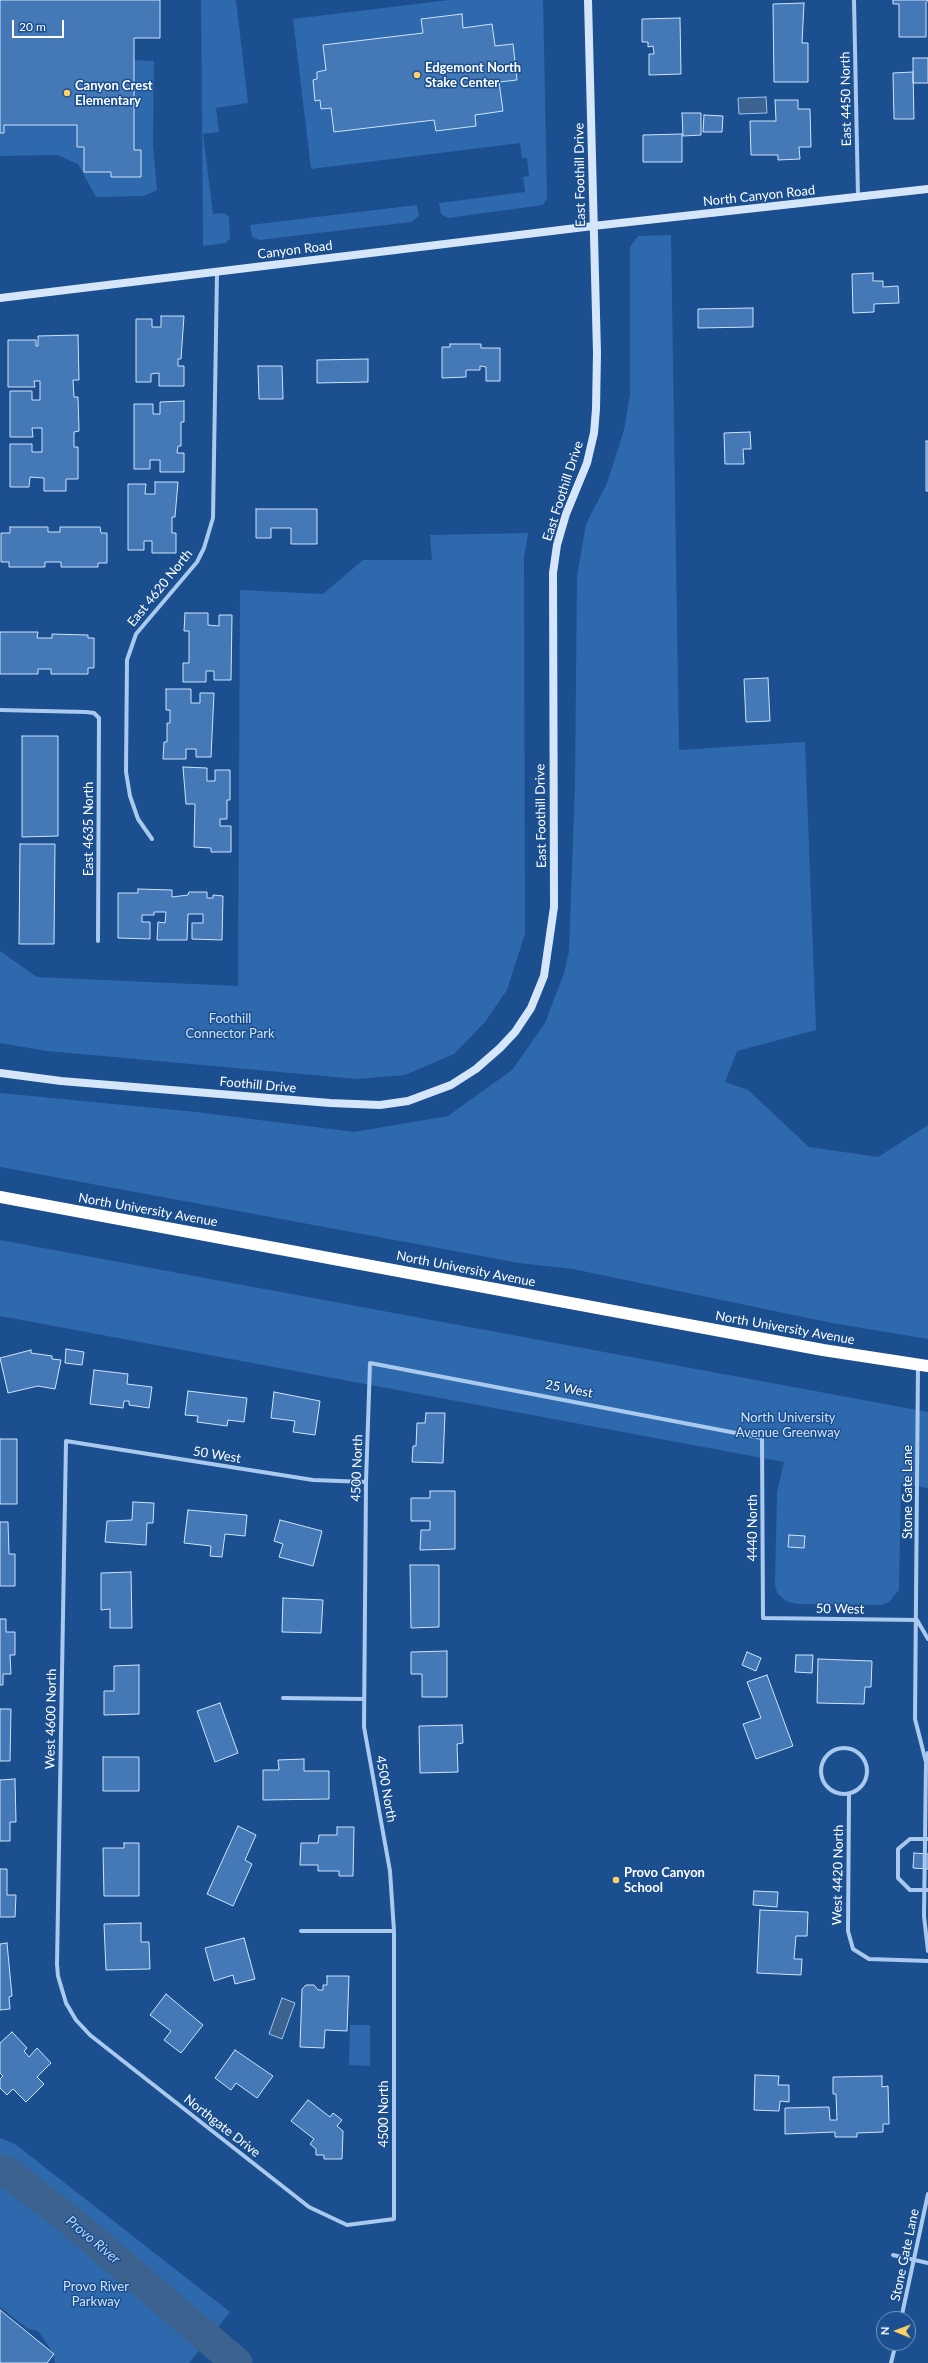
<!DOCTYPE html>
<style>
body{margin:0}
#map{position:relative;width:928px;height:2363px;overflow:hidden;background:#1b4f8f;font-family:Lato,sans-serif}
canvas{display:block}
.north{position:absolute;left:876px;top:2311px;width:40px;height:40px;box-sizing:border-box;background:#1b4f8f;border:1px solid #7695bc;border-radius:50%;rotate:271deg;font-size:11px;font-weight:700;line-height:16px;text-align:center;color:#fff}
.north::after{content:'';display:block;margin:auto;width:14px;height:18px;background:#ffd166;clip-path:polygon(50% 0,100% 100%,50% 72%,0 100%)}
.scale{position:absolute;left:12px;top:20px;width:52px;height:18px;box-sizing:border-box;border:2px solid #fff;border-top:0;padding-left:5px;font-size:12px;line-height:14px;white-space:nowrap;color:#fff;-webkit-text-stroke:3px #1b4f8f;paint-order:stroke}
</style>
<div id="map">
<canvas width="928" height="2363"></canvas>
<div class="north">N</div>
<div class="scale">20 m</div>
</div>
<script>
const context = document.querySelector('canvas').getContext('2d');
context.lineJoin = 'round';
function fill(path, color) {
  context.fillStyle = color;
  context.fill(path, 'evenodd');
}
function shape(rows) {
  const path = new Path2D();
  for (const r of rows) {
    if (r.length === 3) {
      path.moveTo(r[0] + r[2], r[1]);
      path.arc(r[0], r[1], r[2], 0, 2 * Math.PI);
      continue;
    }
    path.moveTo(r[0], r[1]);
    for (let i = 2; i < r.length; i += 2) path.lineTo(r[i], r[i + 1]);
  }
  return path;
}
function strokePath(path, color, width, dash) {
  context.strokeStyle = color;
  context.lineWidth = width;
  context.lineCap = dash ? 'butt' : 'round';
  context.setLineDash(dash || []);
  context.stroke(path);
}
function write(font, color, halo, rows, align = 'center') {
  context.font = font + ' Lato,sans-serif';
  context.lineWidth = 3;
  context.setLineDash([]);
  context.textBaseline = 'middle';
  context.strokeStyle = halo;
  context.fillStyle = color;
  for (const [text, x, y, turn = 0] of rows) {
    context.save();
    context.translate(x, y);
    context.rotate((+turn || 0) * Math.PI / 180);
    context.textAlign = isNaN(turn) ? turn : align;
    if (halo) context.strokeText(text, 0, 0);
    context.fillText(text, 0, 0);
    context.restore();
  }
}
fill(shape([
 [201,0,236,0,248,103,216,108,219,132,203,134,213,214,224,213,229,217,230,239,225,243,203,246],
 [449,0,543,0,547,198,543,205,448,218,441,214,439,203,525,192,523,177,529,176,527,158,522,158,520,143,311,169,293,19],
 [134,60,154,61,153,145,157,190,144,196,96,197,78,164,57,155,0,156,0,133,4,133,4,125,77,125,77,147,84,147,84,172,111,172,111,177,134,150],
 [417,205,419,216,411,222,260,240,252,237,250,225],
 [671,235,679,750,805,742,816,1030,737,1051,725,1082,748,1090,809,1147,878,1157,928,1125,928,1339,832,1323,573,1269,519,1263,0,1167,0,1093,196,1112,354,1132,448,1116,512,1070,545,1023,564,973,569,951,575,785,577,576,586,524,607,483,624,430,630,394,630,247,638,236],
 [528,533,524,558,525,934,507,990,485,1022,454,1054,405,1075,357,1079,47,1051,0,1043,0,951,37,977,238,986,240,590,323,594,363,560,432,560,430,535],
 [0,1240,928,1412,928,1488,901,1484,899,1590,889,1602,881,1605,797,1604,786,1601,777,1593,775,1584,777,1492,784,1462,0,1316],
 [350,2025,370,2025,370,2066,349,2065],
 [0,2138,15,2144,230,2312,189,2363,55,2363,54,2354,38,2331,28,2329,0,2307]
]), '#2e69ad');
const water = shape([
 [766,97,767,113,739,114,738,98,766,97],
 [282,1998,295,2003,282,2039,269,2034,282,1998]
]);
fill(water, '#3c6290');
strokePath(water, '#9cc4f0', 1);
strokePath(shape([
 [0,2170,6,2171,72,2222,237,2363]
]), '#3c6290', 31);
const building = shape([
 [0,0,160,0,160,38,134,38,134,150,141,150,141,177,111,177,111,172,84,172,84,147,77,147,77,125,4,125,4,133,0,133,0,0],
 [893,0,928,0,926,3,926,37,899,37,899,4,893,4,893,0],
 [804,3,802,43,808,43,808,82,774,82,773,4,804,3],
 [462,14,463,28,492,24,495,46,513,44,517,80,499,82,503,111,475,115,476,126,436,131,434,120,334,132,331,108,321,109,320,100,315,101,313,80,317,79,317,72,326,70,323,45,423,33,421,19,462,14],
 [680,18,681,74,649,75,649,54,654,54,653,46,648,47,648,42,642,42,642,19,680,18],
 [913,58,928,58,928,83,913,83,913,58],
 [913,72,914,119,894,119,893,73,913,72],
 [775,100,798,100,798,109,810,109,811,147,799,147,800,159,778,160,778,155,751,155,750,121,776,121,775,100],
 [682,113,701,113,701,135,683,136,682,113],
 [704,115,723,116,722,132,703,132,704,115],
 [682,134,682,162,643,162,643,135,682,134],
 [873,273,873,281,883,281,883,287,898,286,899,303,874,304,874,312,853,313,852,274,873,273],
 [753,308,753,327,698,328,698,309,753,308],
 [161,316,184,316,181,359,178,359,178,366,184,366,184,386,159,386,159,373,151,374,151,382,136,382,136,319,152,319,152,327,161,327,161,316],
 [78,335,79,380,73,380,74,397,78,397,79,431,74,432,74,447,78,447,78,479,66,479,66,491,44,491,44,478,30,477,29,487,10,487,10,444,32,444,32,452,42,452,42,428,32,428,33,437,10,437,10,391,32,391,32,400,40,400,40,381,34,381,35,387,8,387,8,340,36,340,36,346,38,346,38,336,78,335],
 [450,344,481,344,481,348,500,348,500,381,486,381,486,367,480,366,480,370,466,370,466,377,442,378,442,347,450,347,450,344],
 [368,359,368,382,317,383,317,360,368,359],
 [258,366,282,366,283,399,259,399,258,366],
 [184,401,184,422,181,422,181,446,178,446,177,453,184,453,184,472,160,472,160,460,150,460,150,469,134,469,134,404,153,404,153,414,160,414,160,402,184,401],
 [750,432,751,449,743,449,744,464,725,464,724,433,750,432],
 [926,441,928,441,928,491,926,491,926,441],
 [155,482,178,482,175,517,172,517,172,533,176,533,176,553,152,553,152,541,144,541,144,550,128,550,128,484,146,484,145,494,155,494,155,482],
 [256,509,317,509,317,544,291,544,291,528,271,528,271,538,256,538,256,509],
 [10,527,48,527,48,532,60,532,60,527,100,527,101,533,107,533,107,563,98,563,98,567,61,567,61,562,45,562,45,567,9,567,9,562,1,562,1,533,10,533,10,527],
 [185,613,208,613,208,625,219,626,219,615,232,615,231,680,214,680,214,671,206,671,206,682,183,682,183,663,189,663,189,631,184,631,185,613],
 [0,632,38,632,37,638,52,638,52,634,88,635,88,638,94,638,94,668,88,668,88,674,51,674,51,669,38,669,38,674,0,674,0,632],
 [768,678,770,721,746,722,744,679,768,678],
 [166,689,191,689,191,703,200,703,200,693,214,693,211,757,196,757,196,749,186,749,186,759,163,759,164,742,167,742,167,723,170,723,170,710,166,710,166,689],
 [22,736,58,736,58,836,22,837,22,736],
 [183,767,207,768,207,781,215,781,215,770,230,770,230,800,227,800,227,819,220,819,220,826,231,826,231,852,211,852,211,848,194,847,195,804,186,804,183,767],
 [20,844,55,844,54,944,19,944,20,844],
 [138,889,172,890,172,897,188,895,189,892,207,892,207,898,213,898,213,895,223,896,222,940,192,939,192,923,203,923,203,914,188,914,187,940,157,940,158,922,165,923,166,912,154,912,154,915,142,915,142,922,150,922,150,939,118,938,118,893,138,893,138,889],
 [66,1349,84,1352,82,1365,65,1363,66,1349],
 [31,1350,31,1353,52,1356,52,1359,61,1360,55,1389,38,1386,8,1393,0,1358,31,1350],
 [94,1370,128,1374,127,1384,152,1387,149,1408,129,1405,129,1401,124,1401,123,1408,90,1404,94,1370],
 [188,1391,247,1398,244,1422,228,1420,227,1426,197,1422,198,1416,185,1415,188,1391],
 [274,1392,320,1401,315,1435,293,1432,295,1421,271,1418,274,1392],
 [426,1413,445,1413,443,1463,412,1462,413,1446,416,1446,417,1423,425,1423,426,1413],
 [0,1439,17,1439,17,1504,0,1504,0,1439],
 [430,1491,455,1491,455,1549,420,1550,421,1530,430,1530,430,1521,411,1521,411,1498,430,1498,430,1491],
 [133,1502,154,1503,153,1523,147,1523,146,1545,105,1542,107,1521,132,1520,133,1502],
 [188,1510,247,1515,245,1536,225,1534,222,1557,210,1556,211,1546,184,1543,188,1510],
 [280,1520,322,1531,313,1566,279,1557,283,1544,274,1541,280,1520],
 [0,1522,8,1522,9,1554,15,1554,15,1586,0,1586,0,1522],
 [789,1535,805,1536,804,1548,788,1547,789,1535],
 [410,1565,439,1565,439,1627,411,1628,410,1565],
 [131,1572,132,1628,110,1628,110,1609,101,1610,101,1573,131,1572],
 [283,1598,323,1600,321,1633,282,1632,283,1598],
 [0,1619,6,1619,6,1632,15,1632,15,1655,10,1655,11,1674,3,1674,3,1685,0,1685,0,1619],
 [447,1651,447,1697,422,1697,422,1674,411,1674,411,1652,447,1651],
 [747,1652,761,1658,756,1671,742,1665,747,1652],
 [796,1655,813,1655,812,1673,795,1672,796,1655],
 [818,1659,872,1661,871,1687,865,1687,864,1704,817,1703,818,1659],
 [139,1665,139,1714,104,1715,104,1691,114,1691,114,1666,139,1665],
 [767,1675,793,1746,756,1759,743,1724,761,1718,747,1682,767,1675],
 [220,1703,238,1753,215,1762,197,1711,220,1703],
 [0,1709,11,1709,10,1761,0,1761,0,1709],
 [462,1725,463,1743,457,1744,458,1772,420,1773,419,1726,462,1725],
 [103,1757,139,1757,139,1791,103,1791,103,1757],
 [304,1759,304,1771,329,1771,329,1799,263,1800,263,1770,279,1770,278,1760,304,1759],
 [15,1779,16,1822,10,1822,10,1841,0,1841,0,1780,15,1779],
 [238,1826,256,1835,245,1860,252,1864,233,1906,207,1894,238,1826],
 [337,1827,354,1827,353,1876,339,1876,339,1871,318,1871,318,1865,300,1865,301,1843,318,1843,319,1835,337,1835,337,1827],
 [124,1843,139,1843,139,1896,104,1896,103,1848,124,1848,124,1843],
 [914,1853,928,1854,928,1869,913,1868,914,1853],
 [0,1869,7,1869,7,1895,16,1895,15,1917,0,1917,0,1869],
 [754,1891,778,1892,777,1907,753,1905,754,1891],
 [760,1910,808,1912,807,1936,796,1936,794,1959,802,1959,801,1975,757,1973,760,1910],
 [141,1923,141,1942,149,1942,150,1969,106,1970,104,1924,141,1923],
 [244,1938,255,1979,235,1984,233,1975,214,1981,205,1948,244,1938],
 [7,1943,12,1996,9,1997,10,2009,0,2010,0,1944,7,1943],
 [327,1976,349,1976,347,2031,325,2030,324,2048,300,2047,302,1989,306,1985,314,1985,318,1990,323,1990,323,1985,327,1985,327,1976],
 [166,1994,203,2025,181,2053,164,2040,171,2031,150,2015,166,1994],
 [12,2032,27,2048,24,2051,29,2057,37,2048,51,2063,37,2077,44,2084,26,2102,13,2089,7,2095,0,2088,0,2079,3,2076,0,2073,0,2043,12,2032],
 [235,2050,273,2076,257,2098,236,2083,231,2090,215,2078,235,2050],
 [755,2075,779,2076,778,2085,789,2085,789,2102,780,2101,779,2111,754,2110,755,2075],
 [882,2076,882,2087,888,2086,889,2124,883,2124,883,2132,857,2133,857,2137,835,2137,835,2132,785,2134,785,2108,829,2107,830,2120,837,2120,836,2094,833,2094,833,2077,882,2076],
 [308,2100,330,2117,333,2113,342,2120,337,2126,343,2131,342,2159,324,2159,324,2155,316,2155,316,2149,310,2144,314,2139,291,2121,308,2100],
 [0,2310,54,2354,47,2363,0,2363,0,2310]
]);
fill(building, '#4478b7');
strokePath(building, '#cfe3fa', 1);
strokePath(shape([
 [854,0,858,197],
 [0,710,86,712,94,713,99,718,98,941],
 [152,839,138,819,130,796,126,772,127,660,136,634,197,562,204,548,213,518,217,273],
 [918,1365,915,1719,926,1762],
 [366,1482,313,1480,66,1441,57,1964,58,1976,66,2003,76,2020,90,2035,309,2207,347,2225,394,2219,394,1931,390,1871,364,1727,366,1482,370,1363,762,1438,763,1618,917,1620],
 [917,1620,928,1639],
 [283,1698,364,1699],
 [844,1771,23],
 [928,1753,926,1762,924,1916,928,1951],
 [849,1794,848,1931,853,1949,869,1959,928,1961],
 [928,1839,910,1839,898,1849,898,1878,910,1890,928,1890],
 [301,1931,394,1931],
 [893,2255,928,2263],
 [901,2319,928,2194],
 [891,2363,896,2343]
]), '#a9c9ee', 4);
strokePath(shape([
 [0,298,593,226,928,189],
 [0,1073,61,1081,330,1103,380,1105,408,1101,451,1085,476,1069,500,1048,515,1032,531,1008,544,976,554,907,553,573,557,545,566,514,587,463,594,433,596,409,597,353,588,0]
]), '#d6e6fa', 8);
strokePath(shape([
 [0,1197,823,1350,928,1366]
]), '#fff', 12);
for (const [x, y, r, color] of [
 [417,75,4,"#ffd166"],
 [67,93,4,"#ffd166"],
 [616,1880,4,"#ffd166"]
]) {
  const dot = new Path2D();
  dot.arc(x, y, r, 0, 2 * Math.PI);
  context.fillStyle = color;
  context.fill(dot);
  strokePath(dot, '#1b4f8f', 1.5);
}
write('bold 13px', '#fff', '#1b4f8f', [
 ["Edgemont North",425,68],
 ["Stake Center",425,83],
 ["Canyon Crest",75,86],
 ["Elementary",75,101],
 ["Provo Canyon",624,1873],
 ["School",624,1888]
], 'left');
write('13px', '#fff', '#1b4f8f', [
 ["East 4450 North",846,99,-91],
 ["East Foothill Drive",580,175,-91],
 ["North Canyon Road",759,196,-6],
 ["Canyon Road",295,250,-7],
 ["East Foothill Drive",563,491,-72],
 ["East 4620 North",160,588,-51],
 ["East Foothill Drive",541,816,-91],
 ["East 4635 North",89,829,-90],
 ["Foothill Drive",258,1085,5],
 ["North University Avenue",148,1210,10],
 ["North University Avenue",466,1269,11],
 ["North University Avenue",785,1328,10],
 ["25 West",569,1389,11],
 ["50 West",217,1455,9],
 ["4500 North",357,1468,-88],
 ["Stone Gate Lane",908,1492,-90],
 ["4440 North",753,1528,-90],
 ["50 West",840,1609,1],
 ["West 4600 North",51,1719,-89],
 ["4500 North",386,1789,80],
 ["West 4420 North",838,1875,-89],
 ["4500 North",384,2114,-90],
 ["Northgate Drive",222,2126,38],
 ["Stone Gate Lane",905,2255,-78]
]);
write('13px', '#cfe3fa', '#1b4f8f', [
 ["Foothill",230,1019],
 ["Connector Park",230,1034],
 ["North University",788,1418],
 ["Avenue Greenway",788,1433],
 ["Provo River",96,2287],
 ["Parkway",96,2302]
]);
write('italic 14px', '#b5d3f5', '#1b4f8f', [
 ["Provo River",93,2240,40]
]);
</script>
